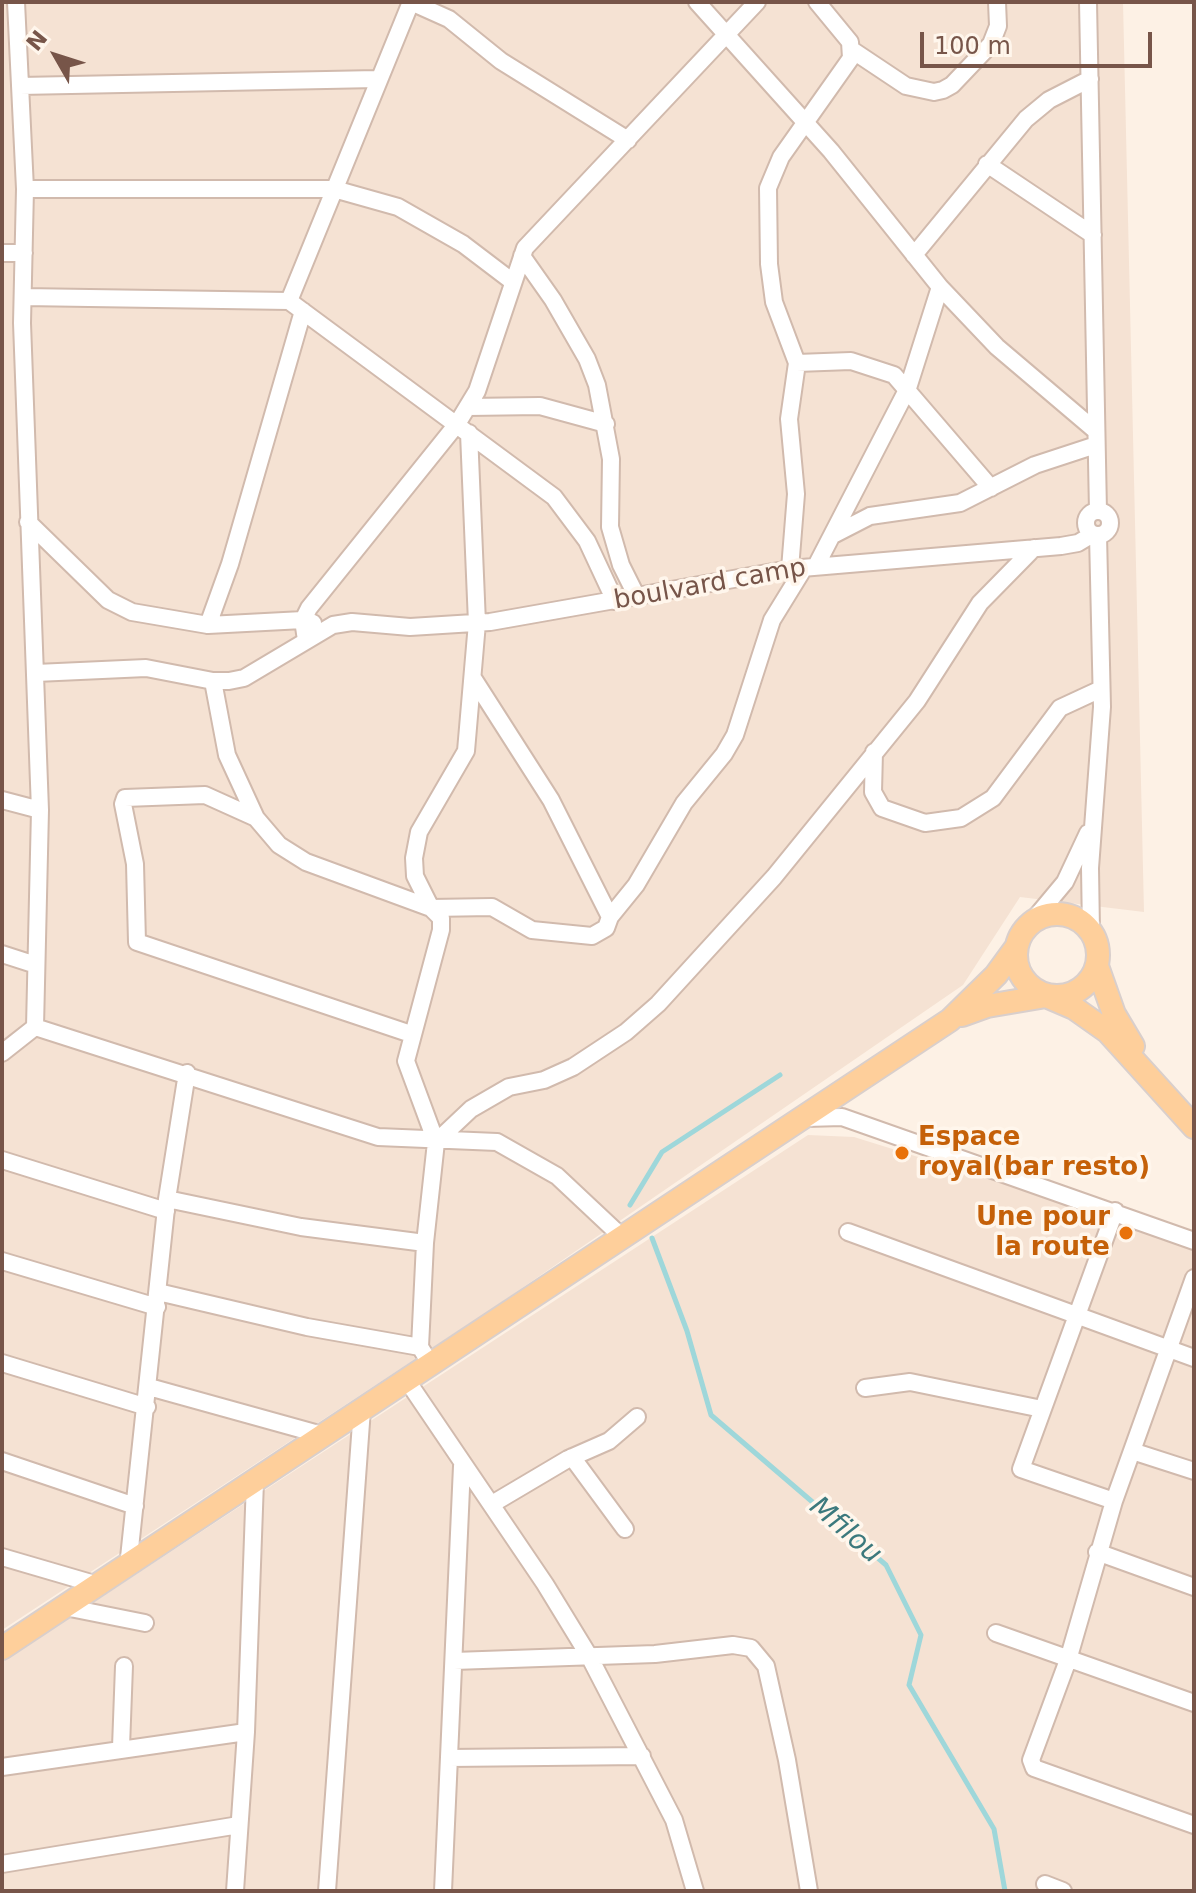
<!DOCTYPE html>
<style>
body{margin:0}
#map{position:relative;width:1196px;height:1893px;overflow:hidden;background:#fdf1e5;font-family:"DejaVu Sans",sans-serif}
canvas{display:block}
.frame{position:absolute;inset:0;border:4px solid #775549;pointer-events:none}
.north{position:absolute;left:16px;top:16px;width:80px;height:80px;-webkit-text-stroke:6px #fff6ec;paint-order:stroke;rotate:309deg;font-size:22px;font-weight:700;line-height:32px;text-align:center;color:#775549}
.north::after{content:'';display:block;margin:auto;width:28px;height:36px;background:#775549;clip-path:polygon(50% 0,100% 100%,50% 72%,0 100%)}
.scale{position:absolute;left:920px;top:32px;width:232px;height:36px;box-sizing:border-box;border:4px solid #775549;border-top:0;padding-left:10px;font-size:24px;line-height:28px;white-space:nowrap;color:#775549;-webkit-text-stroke:6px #fff6ec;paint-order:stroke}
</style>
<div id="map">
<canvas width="1196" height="1893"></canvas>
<div class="frame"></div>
<div class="north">N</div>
<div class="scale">100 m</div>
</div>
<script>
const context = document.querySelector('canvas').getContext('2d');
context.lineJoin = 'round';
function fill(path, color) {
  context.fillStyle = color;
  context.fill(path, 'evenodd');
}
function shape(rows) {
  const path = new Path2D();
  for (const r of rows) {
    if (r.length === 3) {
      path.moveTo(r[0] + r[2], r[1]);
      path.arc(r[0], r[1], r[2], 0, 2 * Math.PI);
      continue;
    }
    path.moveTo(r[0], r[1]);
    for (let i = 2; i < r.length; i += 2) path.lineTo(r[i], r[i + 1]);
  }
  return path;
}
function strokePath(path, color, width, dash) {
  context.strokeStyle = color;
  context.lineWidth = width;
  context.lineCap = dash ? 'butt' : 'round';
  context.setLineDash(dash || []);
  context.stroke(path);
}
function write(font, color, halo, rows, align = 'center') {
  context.font = font + ' "DejaVu Sans",sans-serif';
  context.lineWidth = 7;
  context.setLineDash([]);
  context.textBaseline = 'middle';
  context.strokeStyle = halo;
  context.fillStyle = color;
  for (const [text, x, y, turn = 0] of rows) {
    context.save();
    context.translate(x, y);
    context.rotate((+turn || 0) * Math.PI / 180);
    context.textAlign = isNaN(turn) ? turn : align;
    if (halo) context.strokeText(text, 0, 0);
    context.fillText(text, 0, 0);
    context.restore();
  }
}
fill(shape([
 [2,2,1123,2,1144,912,1020,897,963,985,490,1310,2,1630],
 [808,1135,854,1137,1194,1243,1194,1891,2,1891,2,1662]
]), '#f5e2d3');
strokePath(shape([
 [630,1205,662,1152,780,1075],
 [652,1238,687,1331,711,1415,886,1565,921,1635,909,1685,994,1829,1005,1891]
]), '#9ed7da', 5);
const minor = shape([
 [16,2,25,189,22,323,40,810,35,1027],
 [697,2,831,151,940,287,997,347,1096,431],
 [1088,2,1098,511],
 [852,50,906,86,934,92,943,90,952,85,991,44,998,26,997,2],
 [20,86,377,79],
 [987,164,1093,235],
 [25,189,334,189,398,207,463,244,513,282],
 [2,253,24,253],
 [914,255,1026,119,1049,100,1090,79],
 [522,256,553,300,587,359,597,385,611,459,610,527,621,565,637,597],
 [23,297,289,301,554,497,587,541,615,601],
 [289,301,411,2,449,19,501,61,628,140],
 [797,363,851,361,894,375,991,488],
 [468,407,540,406,606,424],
 [1098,523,12],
 [28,522,108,600,132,612,208,625,303,620,313,623],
 [835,534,870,516,960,503,1035,465,1096,445],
 [816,566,908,388,940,287],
 [790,569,796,494,789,419,797,363,774,302,769,264,768,188,781,157,851,58,850,42,817,2],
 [208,625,230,564,303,311],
 [306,640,303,620,309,608,457,424,477,391,525,248,757,2],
 [36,673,146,668,213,681,229,681,244,678,333,625,352,622,410,627,490,622,790,569,1061,546,1078,543,1093,534],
 [473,678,551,800,610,917],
 [213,681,227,755,256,818],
 [874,752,873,792,882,808,925,823,961,818,993,798,1060,708,1101,689],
 [2,800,40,810],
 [1030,924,1065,882,1088,833],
 [1091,931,1090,868,1102,707,1098,535],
 [2,954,36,965],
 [411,1034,137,942,135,864,123,804,125,798,205,795,256,818,279,845,306,862,431,908,492,907,532,930,592,936,606,928,610,917,636,885,684,803,724,754,735,735,772,620,804,568],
 [2,1053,35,1027,378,1137,497,1142,557,1176,622,1237],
 [806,1118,842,1117,1194,1241],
 [436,1142,471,1109,509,1087,544,1080,573,1067,626,1032,658,1004,774,877,917,701,980,603,1034,548],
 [2,1160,166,1211],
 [167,1199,301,1227,425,1243],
 [848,1232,1194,1358],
 [2,1261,157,1307],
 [1194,1278,1114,1501,1068,1660,1031,1760,1034,1768,1194,1825],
 [158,1292,307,1327,420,1347],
 [2,1363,147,1407],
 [430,1363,420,1347,425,1243,436,1142,406,1061,441,930,441,918,431,908,415,876,414,858,419,832,466,751,477,623,469,433],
 [406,1379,545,1584,589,1656,674,1820,695,1891],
 [149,1387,322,1435],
 [865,1388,910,1382,1042,1409],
 [1132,1451,1194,1471],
 [572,1457,625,1529],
 [2,1461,135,1506],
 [1114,1501,1021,1469,1115,1211],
 [492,1504,568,1459,609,1441,637,1417],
 [1097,1552,1194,1587],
 [2,1557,98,1585],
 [128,1567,167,1199,187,1073],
 [65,1607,145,1623],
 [996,1633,1194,1703],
 [454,1661,655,1654,733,1645,751,1648,766,1666,787,1760,809,1891],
 [121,1747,124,1666],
 [449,1758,642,1756],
 [2,1767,246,1732],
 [2,1864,239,1825],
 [1045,1884,1063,1891],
 [235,1891,246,1732,255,1481],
 [327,1891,362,1409],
 [443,1891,462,1466]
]);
const major = shape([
 [1057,955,41],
 [1097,966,1114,1014,1133,1046],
 [962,1015,987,1006,1046,996,1074,1008,1108,1032,1194,1127],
 [2,1648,950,1020,996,975,1015,949]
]);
strokePath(minor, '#d1baad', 20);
strokePath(major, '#d9cfcc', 26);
strokePath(minor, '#fff', 16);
strokePath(major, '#fecf9b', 22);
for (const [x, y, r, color] of [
 [902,1153,8,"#e8710a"],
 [1126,1233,8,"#e8710a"]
]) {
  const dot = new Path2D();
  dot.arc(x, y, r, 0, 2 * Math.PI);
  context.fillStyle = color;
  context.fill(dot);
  strokePath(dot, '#fff6ec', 3);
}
write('26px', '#775549', '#fff6ec', [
 ["boulvard camp",710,585,-10]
]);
write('bold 26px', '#c56008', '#fff6ec', [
 ["Espace",918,1138],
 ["royal(bar resto)",918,1168],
 ["Une pour",1110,1218,"right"],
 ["la route",1110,1248,"right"]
], 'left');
write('italic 28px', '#3c797d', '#fff6ec', [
 ["Mfilou",845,1531,41]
]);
</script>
